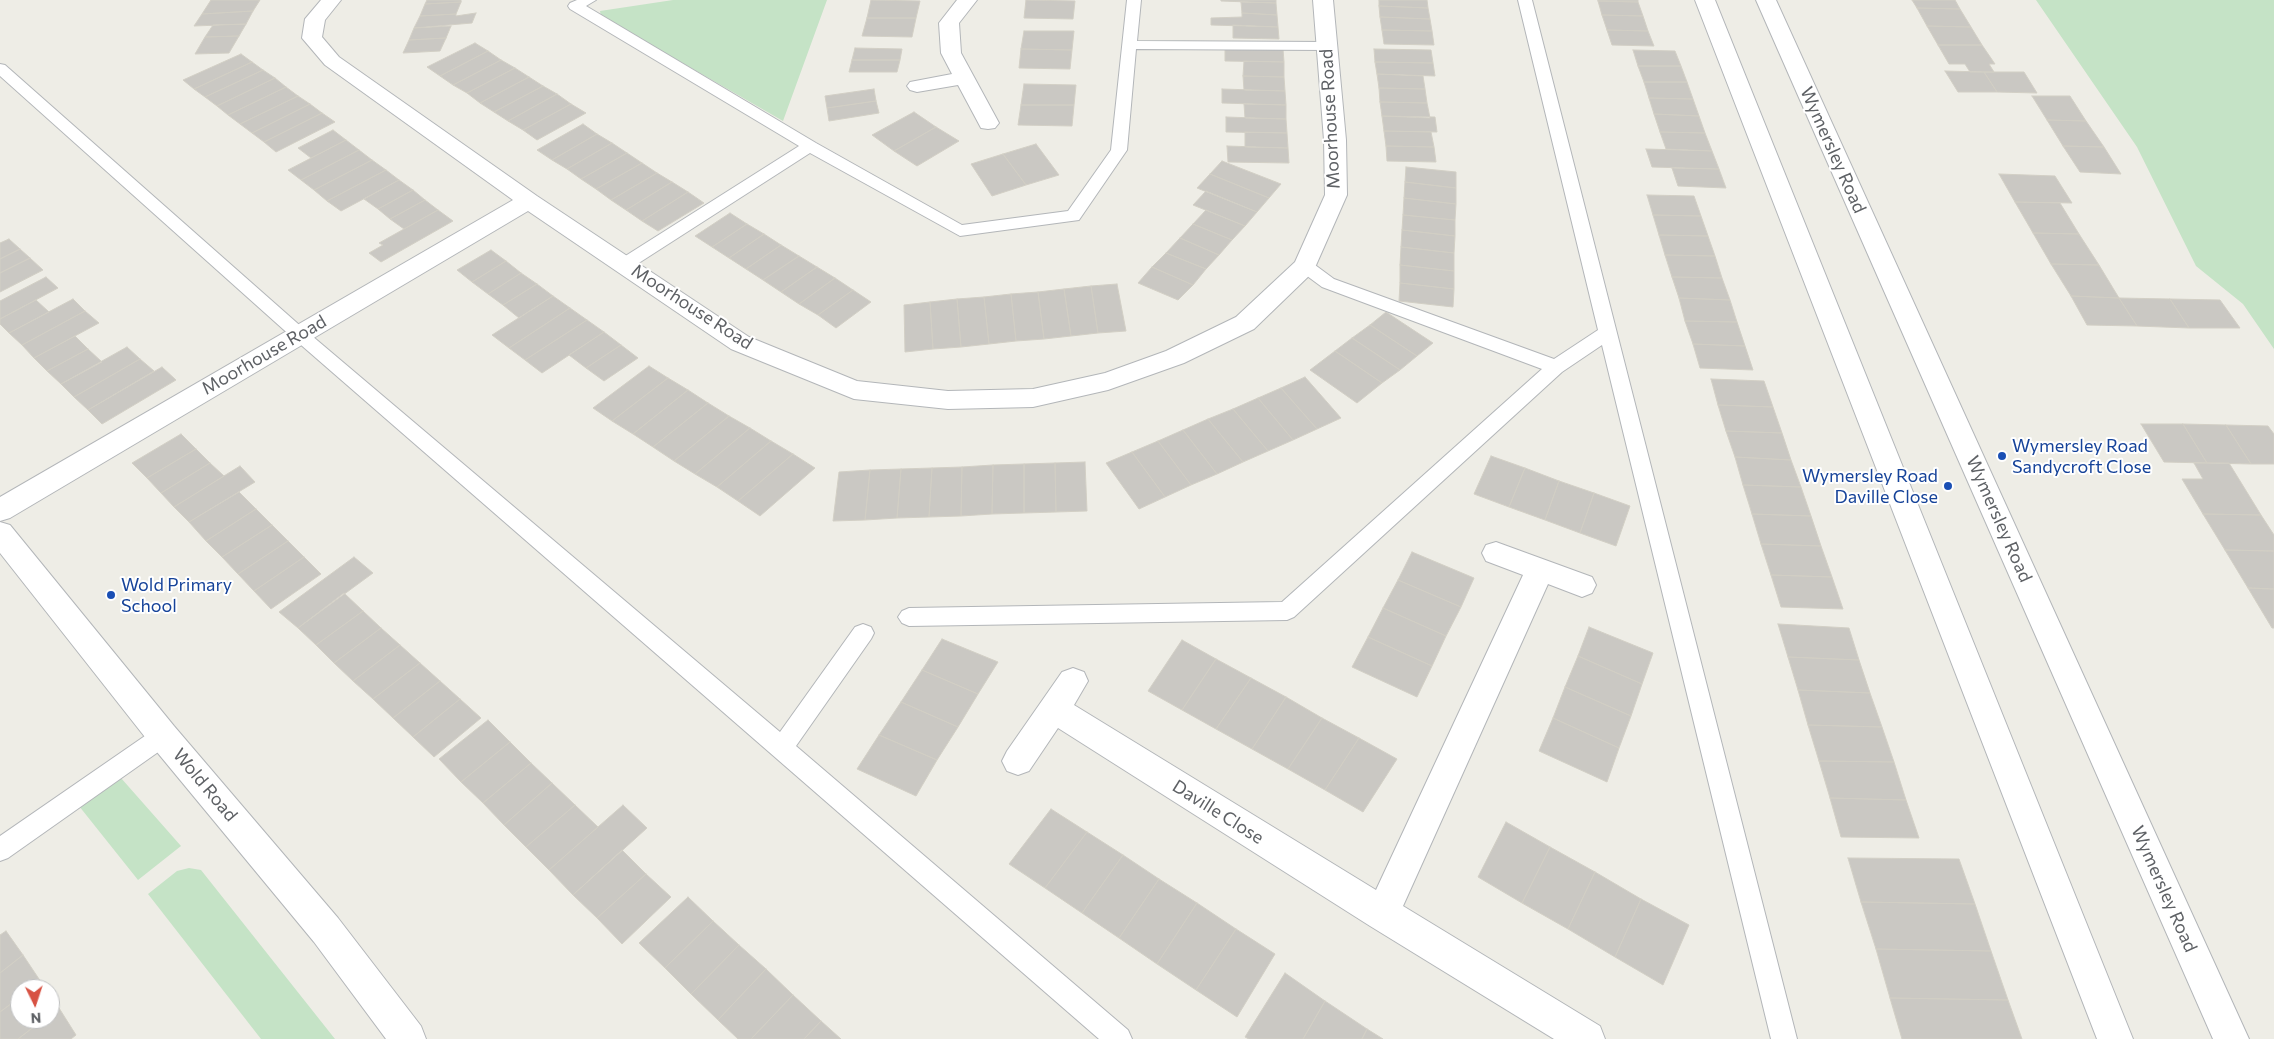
<!DOCTYPE html>
<style>
body{margin:0}
#map{position:relative;width:2274px;height:1039px;overflow:hidden;background:#eeede6;font-family:Commissioner,sans-serif}
canvas{display:block}
.north{position:absolute;left:10px;top:979px;width:50px;height:50px;box-sizing:border-box;background:#fff;border:1px solid #bfc0c1;border-radius:50%;rotate:176deg;font-size:14px;font-weight:700;line-height:20px;text-align:center;color:#5e6165}
.north::after{content:'';display:block;margin:auto;width:18px;height:22px;background:#d75243;clip-path:polygon(50% 0,100% 100%,50% 72%,0 100%)}
</style>
<div id="map">
<canvas width="2274" height="1039"></canvas>
<div class="north">N</div>
</div>
<script>
const context = document.querySelector('canvas').getContext('2d');
context.lineJoin = 'round';
function fill(path, color) {
  context.fillStyle = color;
  context.fill(path, 'evenodd');
}
function shape(rows) {
  const path = new Path2D();
  for (const r of rows) {
    path.moveTo(r[0], r[1]);
    for (let i = 2; i < r.length; i += 2) path.lineTo(r[i], r[i + 1]);
  }
  return path;
}
function strokePath(path, color, width, dash) {
  context.strokeStyle = color;
  context.lineWidth = width;
  context.lineCap = dash ? 'butt' : 'round';
  context.setLineDash(dash || []);
  context.stroke(path);
}
function write(font, color, halo, rows, align = 'center') {
  context.font = font + ' Commissioner,sans-serif';
  context.lineWidth = 4;
  context.setLineDash([]);
  context.textBaseline = 'middle';
  context.strokeStyle = halo;
  context.fillStyle = color;
  for (const [text, x, y, turn = 0] of rows) {
    context.save();
    context.translate(x, y);
    context.rotate((+turn || 0) * Math.PI / 180);
    context.textAlign = isNaN(turn) ? turn : align;
    if (halo) context.strokeText(text, 0, 0);
    context.fillText(text, 0, 0);
    context.restore();
  }
}
fill(shape([
 [673,0,827,0,783,121,601,16,600,11],
 [2036,0,2274,0,2274,349,2243,304,2196,266,2137,147],
 [121,778,181,846,138,880,79,806],
 [189,868,201,870,335,1039,261,1039,148,894,177,871]
]), '#c5e3c6');
const building = shape([
 [211,0,260,0,253,11,202,14,211,0],
 [427,0,461,0,461,2,425,4,427,0],
 [871,0,920,1,916,18,867,18,871,0],
 [1026,0,1075,1,1073,19,1024,18,1026,0],
 [1221,0,1276,0,1276,3,1221,1,1221,0],
 [1379,0,1427,0,1428,8,1379,6,1379,0],
 [1598,0,1638,0,1638,2,1598,1,1598,0],
 [1912,0,1955,0,1960,9,1917,8,1912,0],
 [1598,1,1638,2,1643,16,1602,15,1598,1],
 [461,2,456,14,420,16,425,4,461,2],
 [1241,2,1276,3,1277,15,1242,13,1241,2],
 [1379,6,1428,8,1430,19,1380,17,1379,6],
 [1917,8,1960,9,1971,27,1927,26,1917,8],
 [253,11,246,24,194,26,202,14,253,11],
 [476,13,472,23,414,28,420,16,456,14,456,16,476,13],
 [1242,13,1277,15,1278,27,1211,25,1211,18,1242,17,1242,13],
 [1602,15,1643,16,1648,31,1607,30,1602,15],
 [1380,17,1430,19,1432,31,1382,30,1380,17],
 [867,18,916,18,912,37,862,36,867,18],
 [246,24,239,36,205,37,213,25,246,24],
 [1233,25,1278,27,1279,39,1233,38,1233,25],
 [451,26,446,38,409,40,414,28,451,26],
 [1927,26,1971,27,1982,45,1938,45,1927,26],
 [1382,30,1432,31,1434,45,1384,44,1382,30],
 [1607,30,1648,31,1654,46,1612,45,1607,30],
 [1024,31,1074,31,1072,50,1021,49,1024,31],
 [239,36,229,53,195,54,205,37,239,36],
 [446,38,440,51,403,53,409,40,446,38],
 [475,43,488,51,440,76,427,67,475,43],
 [1938,45,1982,45,1995,64,1989,64,1994,72,1970,72,1965,64,1949,64,1938,45],
 [855,48,902,49,900,60,852,60,855,48],
 [1225,48,1283,49,1284,62,1225,61,1225,48],
 [1021,49,1072,50,1070,69,1019,68,1021,49],
 [1374,49,1431,50,1433,63,1375,62,1374,49],
 [1633,50,1675,51,1681,66,1638,66,1633,50],
 [488,51,501,60,453,85,440,76,488,51],
 [241,54,252,62,194,89,183,80,241,54],
 [501,60,515,68,467,93,453,85,501,60],
 [852,60,900,60,897,72,849,72,852,60],
 [1244,61,1284,62,1284,77,1243,76,1244,61],
 [252,62,263,70,205,97,194,89,252,62],
 [1375,62,1433,63,1435,76,1377,74,1375,62],
 [1638,66,1681,66,1687,82,1644,82,1638,66],
 [515,68,529,77,480,103,467,93,515,68],
 [263,70,275,78,217,106,205,97,263,70],
 [1945,71,1984,72,1997,92,1958,92,1945,71],
 [1984,72,2024,72,2037,93,1997,92,1984,72],
 [1377,74,1423,76,1425,89,1379,88,1377,74],
 [1243,76,1284,77,1285,91,1244,90,1243,76],
 [529,77,543,86,494,112,480,103,529,77],
 [275,78,286,87,228,115,217,106,275,78],
 [1644,82,1687,82,1693,99,1649,98,1644,82],
 [1024,84,1076,85,1074,105,1021,105,1024,84],
 [543,86,557,94,508,121,494,112,543,86],
 [286,87,298,96,240,124,228,115,286,87],
 [1379,88,1425,89,1427,103,1380,102,1379,88],
 [874,89,876,101,827,108,825,96,874,89],
 [1222,89,1285,91,1286,105,1222,103,1222,89],
 [557,94,571,104,523,130,508,121,557,94],
 [298,96,310,104,252,133,240,124,298,96],
 [2032,96,2070,96,2086,121,2047,120,2032,96],
 [1649,98,1693,99,1699,116,1654,114,1649,98],
 [876,101,879,113,829,121,827,108,876,101],
 [1380,102,1427,103,1430,118,1382,116,1380,102],
 [310,104,322,113,264,142,252,133,310,104],
 [571,104,586,113,537,140,523,130,571,104],
 [1244,104,1286,105,1286,119,1245,118,1244,104],
 [1021,105,1074,105,1072,126,1018,125,1021,105],
 [914,112,936,127,894,151,872,135,914,112],
 [322,113,335,122,276,152,264,142,322,113],
 [1654,114,1699,116,1705,133,1660,132,1654,114],
 [1382,116,1435,117,1437,132,1384,131,1382,116],
 [1226,117,1286,119,1287,133,1226,132,1226,117],
 [2047,120,2086,121,2104,147,2063,146,2047,120],
 [583,124,597,134,552,160,537,150,583,124],
 [936,127,959,141,917,166,894,151,936,127],
 [333,130,346,140,311,158,298,148,333,130],
 [1384,131,1431,132,1434,147,1386,146,1384,131],
 [1245,132,1287,133,1288,148,1245,147,1245,132],
 [1660,132,1705,133,1712,151,1666,149,1660,132],
 [597,134,612,143,567,169,552,160,597,134],
 [346,140,359,150,301,180,288,170,346,140],
 [612,143,627,153,581,179,567,169,612,143],
 [1036,144,1059,175,1026,185,1003,154,1036,144],
 [1227,146,1288,148,1289,163,1228,162,1227,146],
 [1386,146,1434,147,1436,162,1387,161,1386,146],
 [2063,146,2104,147,2121,174,2080,172,2063,146],
 [1646,149,1712,151,1719,169,1652,167,1646,149],
 [359,150,372,160,314,190,301,180,359,150],
 [627,153,642,163,596,189,581,179,627,153],
 [1003,154,1026,185,992,196,971,164,1003,154],
 [372,160,386,170,327,201,314,190,372,160],
 [1222,161,1281,184,1269,198,1210,174,1222,161],
 [642,163,657,173,611,200,596,189,642,163],
 [1406,167,1456,172,1456,188,1405,182,1406,167],
 [1672,168,1719,169,1726,188,1678,186,1672,168],
 [386,170,399,180,341,211,327,201,386,170],
 [657,173,672,182,626,210,611,200,657,173],
 [1210,174,1269,198,1257,212,1197,188,1210,174],
 [1999,174,2055,176,2072,203,2015,202,1999,174],
 [399,180,413,190,378,209,364,199,399,180],
 [672,182,688,192,642,221,626,210,672,182],
 [1405,182,1456,188,1456,204,1404,198,1405,182],
 [413,190,425,200,390,219,378,209,413,190],
 [1206,191,1257,212,1245,226,1193,205,1206,191],
 [688,192,704,203,658,231,642,221,688,192],
 [1647,195,1694,196,1701,216,1653,215,1647,195],
 [1404,198,1456,204,1455,220,1403,215,1404,198],
 [425,200,438,210,404,229,390,219,425,200],
 [2015,202,2060,203,2079,234,2033,233,2015,202],
 [438,210,453,221,381,262,369,253,383,245,379,243,438,210],
 [1206,210,1245,226,1232,240,1193,224,1206,210],
 [730,213,747,224,712,247,695,236,730,213],
 [1403,215,1455,220,1455,236,1402,230,1403,215],
 [1653,215,1701,216,1708,236,1659,235,1653,215],
 [747,224,764,234,729,258,712,247,747,224],
 [1193,224,1232,240,1219,255,1180,238,1193,224],
 [1402,230,1455,236,1454,253,1401,247,1402,230],
 [2033,233,2079,234,2099,265,2051,264,2033,233],
 [764,234,781,245,746,269,729,258,764,234],
 [1659,235,1708,236,1715,256,1665,255,1659,235],
 [1180,238,1219,255,1206,269,1166,253,1180,238],
 [9,239,20,249,0,259,0,243,9,239],
 [781,245,799,256,763,280,746,269,781,245],
 [1401,247,1454,253,1454,271,1400,265,1401,247],
 [20,249,30,258,0,273,0,259,20,249],
 [491,250,506,261,472,282,457,270,491,250],
 [1166,253,1206,269,1193,285,1152,267,1166,253],
 [1665,255,1715,256,1722,278,1672,277,1665,255],
 [799,256,817,267,781,292,763,280,799,256],
 [30,258,43,270,0,292,0,273,30,258],
 [506,261,521,273,488,294,472,282,506,261],
 [2051,264,2099,265,2119,298,2071,296,2051,264],
 [1400,265,1454,271,1454,289,1400,283,1400,265],
 [817,267,835,278,799,304,781,292,817,267],
 [1152,267,1193,285,1178,300,1138,283,1152,267],
 [521,273,537,284,503,305,488,294,521,273],
 [46,277,58,288,0,319,0,301,46,277],
 [1672,277,1722,278,1730,300,1679,298,1672,277],
 [835,278,853,290,818,315,799,304,835,278],
 [1400,283,1454,289,1453,307,1399,301,1400,283],
 [537,284,553,296,519,318,503,305,537,284],
 [1117,284,1126,331,1098,333,1091,286,1117,284],
 [1091,286,1098,333,1071,336,1064,289,1091,286],
 [1064,289,1071,336,1044,339,1038,292,1064,289],
 [853,290,871,302,836,328,818,315,853,290],
 [1038,292,1044,339,1016,341,1011,294,1038,292],
 [1011,294,1016,341,989,344,984,297,1011,294],
 [553,296,570,308,509,348,492,335,553,296],
 [2071,296,2119,298,2137,326,2087,325,2071,296],
 [984,297,989,344,961,347,957,299,984,297],
 [1679,298,1730,300,1737,322,1685,321,1679,298],
 [2119,298,2170,299,2189,328,2137,326,2119,298],
 [73,299,85,311,22,345,9,333,73,299],
 [957,299,961,347,933,349,930,302,957,299],
 [2170,299,2220,300,2240,328,2189,328,2170,299],
 [36,300,49,312,9,333,0,324,0,319,36,300],
 [930,302,933,349,905,352,904,305,930,302],
 [570,308,587,320,525,360,509,348,570,308],
 [85,311,99,323,34,358,22,345,85,311],
 [1386,312,1433,343,1417,356,1370,325,1386,312],
 [587,320,604,332,542,373,525,360,587,320],
 [1685,321,1737,322,1745,346,1693,344,1685,321],
 [1370,325,1417,356,1400,370,1352,338,1370,325],
 [604,332,621,345,586,368,569,355,604,332],
 [75,336,88,349,47,371,34,358,75,336],
 [1352,338,1400,370,1382,383,1335,351,1352,338],
 [1693,344,1745,346,1753,370,1700,368,1693,344],
 [621,345,638,358,604,381,586,368,621,345],
 [127,347,140,359,74,397,61,384,127,347],
 [88,349,102,362,61,384,47,371,88,349],
 [1335,351,1382,383,1357,403,1310,370,1335,351],
 [140,359,154,371,88,410,74,397,140,359],
 [649,366,668,378,612,421,593,408,649,366],
 [162,367,176,380,102,424,88,410,162,367],
 [1305,377,1341,418,1317,429,1281,388,1305,377],
 [668,378,688,390,633,434,612,421,668,378],
 [1711,379,1764,381,1773,407,1718,405,1711,379],
 [1281,388,1317,429,1293,440,1258,398,1281,388],
 [688,390,708,403,653,447,633,434,688,390],
 [1258,398,1293,440,1268,451,1233,409,1258,398],
 [708,403,729,416,674,461,653,447,708,403],
 [1718,405,1773,407,1782,433,1726,431,1718,405],
 [1233,409,1268,451,1243,462,1208,419,1233,409],
 [729,416,750,428,695,474,674,461,729,416],
 [1208,419,1243,462,1217,474,1183,430,1208,419],
 [2141,424,2183,424,2207,463,2164,462,2141,424],
 [2183,424,2226,425,2251,464,2207,463,2183,424],
 [2226,425,2268,426,2274,434,2274,464,2251,464,2226,425],
 [750,428,771,441,717,487,695,474,750,428],
 [1183,430,1217,474,1191,485,1158,441,1183,430],
 [1726,431,1782,433,1791,460,1735,457,1726,431],
 [181,434,196,449,147,478,132,463,181,434],
 [771,441,793,454,738,501,717,487,771,441],
 [1158,441,1191,485,1165,497,1132,452,1158,441],
 [196,449,210,463,161,493,147,478,196,449],
 [1132,452,1165,497,1139,509,1106,463,1132,452],
 [793,454,815,468,760,516,738,501,793,454],
 [1491,456,1525,468,1509,507,1474,494,1491,456],
 [1735,457,1791,460,1801,487,1743,485,1735,457],
 [1085,462,1087,511,1056,512,1055,463,1085,462],
 [210,463,224,476,174,507,161,493,210,463],
 [1055,463,1056,512,1024,513,1024,464,1055,463],
 [2194,463,2229,463,2261,515,2203,514,2182,479,2203,479,2194,463],
 [1024,464,1024,513,992,514,993,465,1024,464],
 [993,465,992,514,961,516,962,467,993,465],
 [240,466,255,482,189,522,174,507,240,466],
 [962,467,961,516,929,517,932,468,962,467],
 [932,468,929,517,897,518,901,469,932,468],
 [1525,468,1559,481,1545,520,1509,507,1525,468],
 [901,469,897,518,865,520,870,470,901,469],
 [870,470,865,520,833,521,839,472,870,470],
 [1559,481,1594,493,1580,533,1545,520,1559,481],
 [1743,485,1801,487,1811,516,1752,514,1743,485],
 [239,492,256,509,206,541,189,522,239,492],
 [1594,493,1630,506,1616,546,1580,533,1594,493],
 [256,509,272,525,222,557,206,541,256,509],
 [1752,514,1811,516,1821,546,1761,544,1752,514],
 [2203,514,2261,515,2274,535,2274,551,2225,550,2203,514],
 [272,525,288,541,238,574,222,557,272,525],
 [288,541,304,557,254,591,238,574,288,541],
 [1761,544,1821,546,1832,577,1771,575,1761,544],
 [2225,550,2274,551,2274,589,2248,588,2225,550],
 [1412,552,1474,578,1461,607,1398,580,1412,552],
 [304,557,321,574,271,609,254,591,304,557],
 [354,557,373,573,298,628,279,612,354,557],
 [1771,575,1832,577,1843,609,1781,607,1771,575],
 [1398,580,1461,607,1446,636,1383,608,1398,580],
 [2248,588,2274,589,2274,628,2272,628,2248,588],
 [344,593,363,611,316,645,298,628,344,593],
 [1383,608,1446,636,1432,666,1368,637,1383,608],
 [363,611,381,628,334,663,316,645,363,611],
 [1778,624,1849,628,1859,660,1788,657,1778,624],
 [1589,627,1653,653,1642,684,1578,656,1589,627],
 [381,628,400,645,353,681,334,663,381,628],
 [1368,637,1432,666,1417,697,1352,667,1368,637],
 [942,639,998,662,978,694,922,670,942,639],
 [1182,640,1216,659,1182,710,1148,691,1182,640],
 [400,645,420,663,373,699,353,681,400,645],
 [1578,656,1642,684,1631,716,1565,687,1578,656],
 [1788,657,1859,660,1870,693,1798,690,1788,657],
 [1216,659,1251,678,1216,729,1182,710,1216,659],
 [420,663,440,681,393,718,373,699,420,663],
 [922,670,978,694,958,727,901,702,922,670],
 [1251,678,1286,697,1252,749,1216,729,1251,678],
 [440,681,460,699,413,737,393,718,440,681],
 [1565,687,1631,716,1619,748,1553,718,1565,687],
 [1798,690,1870,693,1882,727,1808,725,1798,690],
 [1286,697,1322,718,1288,769,1252,749,1286,697],
 [460,699,481,718,434,757,413,737,460,699],
 [901,702,958,727,937,760,879,735,901,702],
 [1322,718,1359,738,1325,790,1288,769,1322,718],
 [1553,718,1619,748,1607,782,1539,751,1553,718],
 [488,720,510,742,461,782,439,759,488,720],
 [1808,725,1882,727,1894,762,1819,761,1808,725],
 [879,735,937,760,916,796,857,769,879,735],
 [1359,738,1397,759,1363,812,1325,790,1359,738],
 [510,742,531,763,483,803,461,782,510,742],
 [1819,761,1894,762,1906,800,1830,798,1819,761],
 [531,763,552,783,504,825,483,803,531,763],
 [552,783,575,805,526,847,504,825,552,783],
 [1830,798,1906,800,1919,838,1841,837,1830,798],
 [575,805,598,827,549,870,526,847,575,805],
 [623,805,647,828,573,895,549,870,623,805],
 [1051,809,1087,832,1045,888,1009,864,1051,809],
 [1506,822,1550,847,1522,903,1478,877,1506,822],
 [1087,832,1123,855,1082,913,1045,888,1087,832],
 [1550,847,1595,872,1568,929,1522,903,1550,847],
 [622,850,646,874,597,918,573,895,622,850],
 [1123,855,1159,879,1119,938,1082,913,1123,855],
 [1848,858,1959,859,1975,904,1861,902,1848,858],
 [1595,872,1641,899,1615,957,1568,929,1595,872],
 [646,874,671,897,622,944,597,918,646,874],
 [1159,879,1197,903,1157,964,1119,938,1159,879],
 [688,897,713,921,665,968,639,943,688,897],
 [1641,899,1689,925,1663,985,1615,957,1641,899],
 [1861,902,1975,904,1991,951,1876,949,1861,902],
 [1197,903,1236,929,1196,990,1157,964,1197,903],
 [713,921,739,945,691,994,665,968,713,921],
 [1236,929,1275,954,1237,1017,1196,990,1236,929],
 [6,931,23,955,0,973,0,935,6,931],
 [739,945,766,969,718,1020,691,994,739,945],
 [1876,949,1991,951,2008,1000,1890,998,1876,949],
 [23,955,41,982,31,989,20,989,20,997,0,1012,0,973,23,955],
 [766,969,793,995,751,1039,738,1039,718,1020,766,969],
 [1285,973,1325,1001,1303,1039,1249,1039,1245,1037,1285,973],
 [50,995,59,1008,50,1014,50,995],
 [793,995,821,1021,804,1039,751,1039,793,995],
 [20,997,20,1019,44,1019,18,1039,0,1039,0,1012,20,997],
 [1890,998,2008,1000,2022,1039,1902,1039,1890,998],
 [1325,1001,1367,1029,1362,1039,1303,1039,1325,1001],
 [59,1008,76,1035,71,1039,18,1039,44,1019,50,1019,50,1014,59,1008],
 [821,1021,841,1039,804,1039,821,1021],
 [1367,1029,1383,1039,1362,1039,1367,1029]
]);
fill(building, '#cac8c3');
strokePath(building, '#d2cfc5', 1);
const lane = shape([
 [577,0,596,0,586,6,816,143,962,225,1068,211,1111,150,1127,0,1141,0,1137,41,1326,42,1333,46,1326,50,1136,49,1127,150,1079,220,960,236,810,153,631,268,625,270,619,268,617,264,619,260,799,146,570,9,568,6,570,3,577,0],
 [1518,0,1532,0,1797,1039,1771,1039,1602,345,1562,372,1294,617,1287,620,909,626,902,623,898,617,902,611,909,608,1282,602,1542,369,1322,287,1299,270,1297,266,1299,262,1311,262,1334,279,1554,359,1598,330,1518,0],
 [0,64,5,65,305,330,780,732,855,627,863,624,871,627,874,633,871,639,796,746,1128,1030,1132,1039,1099,1039,293,338,0,76,0,64],
 [163,726,171,729,174,736,171,743,8,858,0,861,0,836,155,729,163,726]
]);
const street = shape([
 [321,0,341,0,325,20,322,37,339,57,537,196,749,337,857,381,948,391,1033,389,1105,373,1166,351,1236,317,1295,262,1325,195,1324,140,1313,0,1333,0,1346,140,1347,195,1313,272,1254,329,1184,363,1108,390,1033,407,948,409,854,399,731,349,528,211,10,518,0,521,0,497,513,200,325,65,302,38,305,19,321,0],
 [957,0,977,0,959,23,961,53,999,123,995,128,988,129,981,128,958,85,917,92,910,90,907,86,910,82,952,74,941,53,939,23,957,0],
 [1695,0,1715,0,2133,1039,2097,1039,1695,0],
 [1756,0,1776,0,2249,1039,2213,1039,1756,0],
 [0,522,10,525,174,726,338,918,421,1026,426,1039,386,1039,314,942,152,746,0,553,0,522],
 [1496,542,1592,577,1596,585,1592,593,1582,597,1548,584,1403,906,1600,1026,1605,1039,1554,1039,1370,926,1058,728,1029,771,1018,775,1007,771,1002,761,1007,751,1062,672,1073,668,1084,672,1088,681,1074,705,1376,890,1523,575,1486,561,1482,553,1486,545,1496,542]
]);
strokePath(lane, '#b3b6b9', 2);
strokePath(street, '#b3b6b9', 2);
fill(lane, '#fff');
fill(street, '#fff');
for (const [x, y, r, color] of [
 [2002,456,5,"#1a4fb4"],
 [1948,486,5,"#1a4fb4"],
 [111,595,5,"#1a4fb4"]
]) {
  const dot = new Path2D();
  dot.arc(x, y, r, 0, 2 * Math.PI);
  context.fillStyle = color;
  context.fill(dot);
  strokePath(dot, '#fff', 2);
}
write('18px', '#5e6165', '#fff', [
 ["Moorhouse Road",1330,119,-93],
 ["Wymersley Road",1833,150,66],
 ["Moorhouse Road",692,307,33],
 ["Moorhouse Road",264,355,-30],
 ["Wymersley Road",1999,519,66],
 ["Wold Road",205,785,50],
 ["Daville Close",1218,812,32],
 ["Wymersley Road",2164,889,66]
]);
write('18px', '#164399', '#fff', [
 ["Wymersley Road",2012,446],
 ["Sandycroft Close",2012,467],
 ["Wymersley Road",1938,476,"right"],
 ["Daville Close",1938,497,"right"],
 ["Wold Primary",121,585],
 ["School",121,606]
], 'left');
</script>
